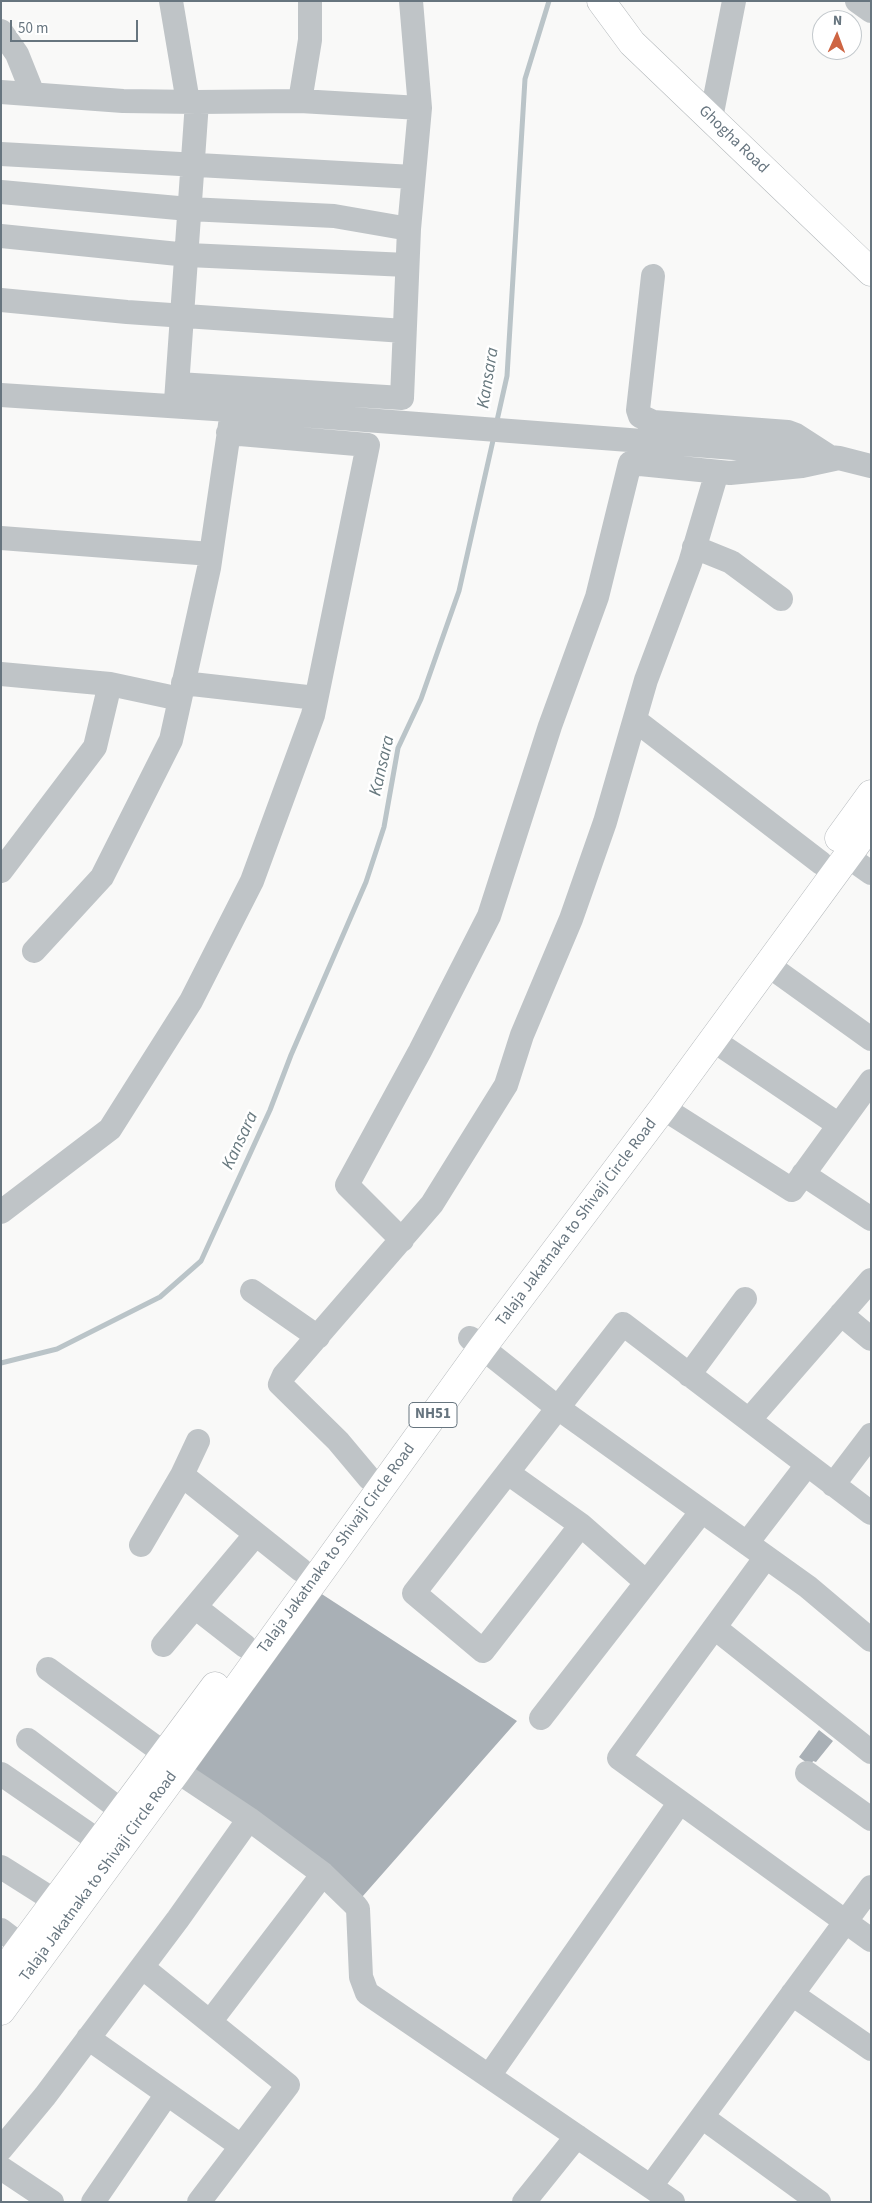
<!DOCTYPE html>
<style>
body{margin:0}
#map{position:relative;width:872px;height:2203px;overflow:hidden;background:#f9f9f8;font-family:"Source Sans 3",sans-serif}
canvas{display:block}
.frame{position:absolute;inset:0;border:2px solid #67757f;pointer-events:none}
.north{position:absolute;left:812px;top:10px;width:50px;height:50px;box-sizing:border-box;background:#fff;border:1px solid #c2c8cc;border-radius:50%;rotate:2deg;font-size:14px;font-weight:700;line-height:20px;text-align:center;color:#67757f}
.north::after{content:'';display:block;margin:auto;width:18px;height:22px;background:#ce6543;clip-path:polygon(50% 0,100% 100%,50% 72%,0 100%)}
.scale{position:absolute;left:10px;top:20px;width:128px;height:22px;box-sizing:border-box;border:2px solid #67757f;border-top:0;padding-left:6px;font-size:15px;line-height:18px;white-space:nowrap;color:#67757f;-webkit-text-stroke:4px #fff;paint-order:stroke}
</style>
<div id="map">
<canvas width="872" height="2203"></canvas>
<div class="frame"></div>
<div class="north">N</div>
<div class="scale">50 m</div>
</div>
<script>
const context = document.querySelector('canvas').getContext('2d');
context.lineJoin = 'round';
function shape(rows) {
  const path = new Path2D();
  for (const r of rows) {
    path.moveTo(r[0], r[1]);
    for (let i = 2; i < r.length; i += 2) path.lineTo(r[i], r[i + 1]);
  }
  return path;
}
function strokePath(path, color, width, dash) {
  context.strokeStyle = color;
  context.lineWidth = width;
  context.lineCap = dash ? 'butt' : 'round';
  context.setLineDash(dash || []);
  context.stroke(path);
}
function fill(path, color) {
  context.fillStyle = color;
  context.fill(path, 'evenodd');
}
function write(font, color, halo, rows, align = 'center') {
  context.font = font + ' "Source Sans 3",sans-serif';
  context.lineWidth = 5;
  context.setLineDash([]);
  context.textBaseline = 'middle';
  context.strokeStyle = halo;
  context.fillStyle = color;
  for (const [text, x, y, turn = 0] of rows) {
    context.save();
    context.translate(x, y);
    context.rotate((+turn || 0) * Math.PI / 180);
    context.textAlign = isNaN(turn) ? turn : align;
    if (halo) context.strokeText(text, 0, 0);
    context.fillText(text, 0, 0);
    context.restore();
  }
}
strokePath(shape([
 [496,425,507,376,525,79,549,1],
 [1,1363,57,1349,160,1297,201,1261,270,1110,291,1055,366,882,384,827,398,748,421,699,459,591,494,436]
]), '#bac4c8', 5);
fill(shape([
 [314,1589,517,1721,355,1905,177,1771],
 [819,1730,833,1741,816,1762,813,1761,811,1766,799,1757]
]), '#a9b0b6');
const major = shape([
 [601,1,632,43,871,272]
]);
const highway = shape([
 [839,838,871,794],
 [1,1974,215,1686],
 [1,2011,177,1771,482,1348,663,1108,871,824]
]);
strokePath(major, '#b3b8bb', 29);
strokePath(highway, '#b5b9bc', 29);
strokePath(shape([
 [171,1,188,102],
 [411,1,420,108],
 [857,1,871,11],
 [1,31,17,54,33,94],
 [1,92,123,101,197,102,176,401],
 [300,101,310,40,310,1],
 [711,118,734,1],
 [1,154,413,177],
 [1,192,189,209,334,216,409,229],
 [1,236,188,255,407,265],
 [653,276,638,410,640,416,653,422,788,432,796,435,827,455],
 [1,300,127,312,404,331],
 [178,384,402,398,409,229,420,108,300,101,197,102],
 [1,395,260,412,774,451,839,458,871,466],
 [1,538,211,554],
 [694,547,731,562,781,599],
 [1,674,110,684,180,699],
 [183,683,316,698],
 [635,720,821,863],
 [847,856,871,873],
 [1,871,95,747,110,684],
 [34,951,102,877,171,740,209,568,231,418],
 [768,965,871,1039],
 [713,1040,839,1125],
 [663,1108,792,1190,871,1081],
 [803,1174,871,1219],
 [1,1212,110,1129,191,1001,252,881,313,715,368,445,228,433],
 [402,1240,347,1185,420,1051,489,916,550,726,597,597,630,463,730,473,802,466,839,458],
 [252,1291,318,1337],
 [841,1314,871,1339],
 [470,1338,558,1408,808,1587,871,1640],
 [689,1375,745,1299],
 [749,1420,871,1280],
 [508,1473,581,1525],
 [182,1475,301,1570],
 [369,1478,338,1441,280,1384,284,1375,432,1204,506,1085,522,1035,571,919,605,822,646,680,690,563,717,472],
 [833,1485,871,1435],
 [747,1543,807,1465],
 [141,1545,182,1475,198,1441],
 [766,1557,619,1758,871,1940],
 [646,1582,581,1525,483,1651,414,1593,623,1324,871,1513],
 [195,1607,245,1646],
 [715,1628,871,1752],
 [163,1645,256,1534],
 [48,1669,165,1754],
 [541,1718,702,1511],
 [28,1740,122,1811],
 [177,1771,249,1819,323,1874,355,1905,358,1909,361,1977,367,1993,673,2202],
 [807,1773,871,1819],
 [1,1774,100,1842],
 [1,1867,55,1901],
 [1,1930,22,1946],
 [142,1967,288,2085,199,2202],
 [792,1994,871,2049],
 [210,2022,323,1874],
 [88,2038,241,2146],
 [489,2076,680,1802],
 [702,2117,819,2202],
 [1,2149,45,2096,178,1919,249,1819],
 [1,2168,52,2202],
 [651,2186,871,1887],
 [93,2202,167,2094],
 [524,2202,577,2136]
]), '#bfc4c7', 24);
strokePath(major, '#fff', 28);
strokePath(highway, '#fff', 28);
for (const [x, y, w] of [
 [433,1415,48]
]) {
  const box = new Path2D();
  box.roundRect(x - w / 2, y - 12.5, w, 25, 4);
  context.fillStyle = '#fff';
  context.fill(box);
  strokePath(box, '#67757f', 1);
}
write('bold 15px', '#67757f', null, [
 ["NH51",433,1415]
]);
write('16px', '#67757f', '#fff', [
 ["Ghogha Road",733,140,44],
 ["Talaja Jakatnaka to Shivaji Circle Road",577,1223,-53],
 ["Talaja Jakatnaka to Shivaji Circle Road",337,1549,-54],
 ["Talaja Jakatnaka to Shivaji Circle Road",99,1877,-54]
]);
write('italic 18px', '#68797f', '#fff', [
 ["Kansara",489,378,-81],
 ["Kansara",383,766,-77],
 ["Kansara",241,1141,-65]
]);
</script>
